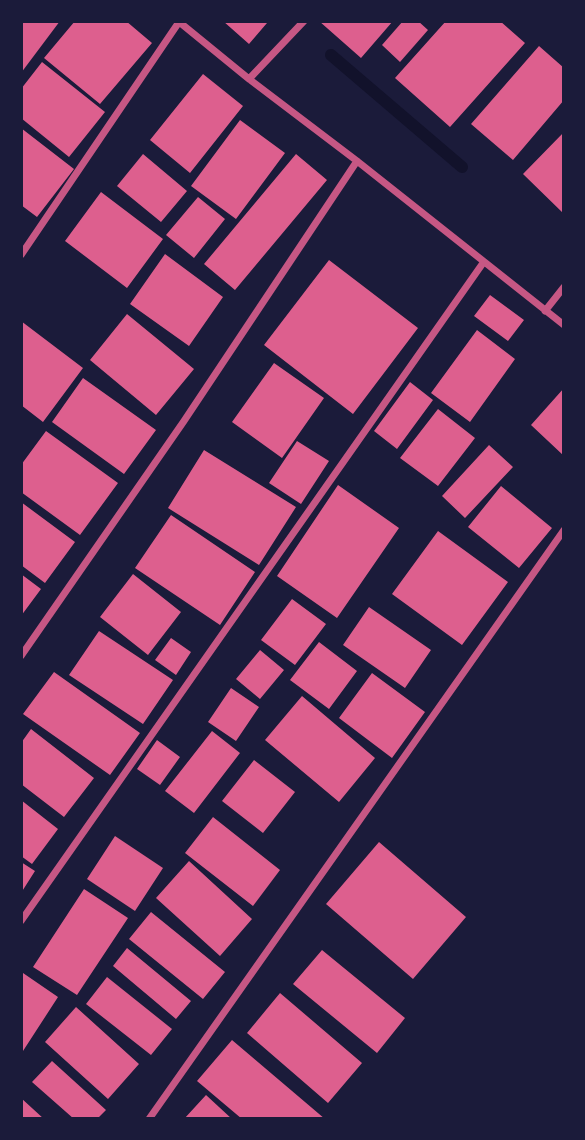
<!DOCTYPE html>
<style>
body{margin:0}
#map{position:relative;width:585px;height:1140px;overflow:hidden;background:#1b1b3a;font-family:"Nunito Sans",sans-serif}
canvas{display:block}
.frame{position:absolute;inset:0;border:23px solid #1b1b3a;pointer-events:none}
</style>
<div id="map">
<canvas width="585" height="1140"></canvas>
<div class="frame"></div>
</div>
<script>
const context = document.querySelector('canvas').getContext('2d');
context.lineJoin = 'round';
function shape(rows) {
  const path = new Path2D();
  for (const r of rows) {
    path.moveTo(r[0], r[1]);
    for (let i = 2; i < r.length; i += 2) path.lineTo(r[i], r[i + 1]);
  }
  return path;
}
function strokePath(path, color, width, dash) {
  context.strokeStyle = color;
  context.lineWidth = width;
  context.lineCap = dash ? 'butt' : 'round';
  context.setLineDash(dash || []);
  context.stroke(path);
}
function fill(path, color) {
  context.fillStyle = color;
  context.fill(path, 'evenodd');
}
strokePath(shape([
 [331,55,462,167]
]), '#12122b', 12);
fill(shape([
 [21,21,60,21,21,73],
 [75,21,126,21,152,43,100,104,44,58],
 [223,21,265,21,267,23,249,44],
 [319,21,393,21,361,58],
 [403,21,418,21,428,30,400,62,382,45],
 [446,21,500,21,525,43,450,127,395,78],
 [539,46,564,68,564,100,513,160,471,124],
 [42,62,105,112,69,157,21,118,21,89],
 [203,74,243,106,190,173,150,140],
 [240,120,285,153,236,219,191,186],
 [21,128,74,169,37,217,21,205],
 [564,132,564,214,523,174],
 [143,154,187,191,161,222,117,186],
 [296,154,327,180,235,290,204,264],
 [101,192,163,239,127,288,65,241],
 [198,197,225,219,194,258,166,235],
 [165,254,223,297,189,346,130,304],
 [329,260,418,328,353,414,264,345],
 [490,295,524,320,508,341,474,316],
 [127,314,194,369,156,415,90,360],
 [21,321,83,368,43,422,21,405],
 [477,330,515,359,470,422,431,393],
 [274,363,324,398,282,458,232,422],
 [83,378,156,430,124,474,52,422],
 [410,382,433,400,397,449,374,431],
 [564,388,564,456,531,425],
 [438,409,475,438,438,486,400,458],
 [46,431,118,483,80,535,21,492,21,465],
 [297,441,329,461,301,504,269,483],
 [489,445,513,467,465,518,442,496],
 [204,450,296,507,259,565,168,508],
 [338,485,399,528,337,618,277,576],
 [501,486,552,528,519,568,468,527],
 [21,502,75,542,45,583,21,565],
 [171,515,255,572,220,625,135,568],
 [438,531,508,582,462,645,392,594],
 [21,574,41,589,21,616],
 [133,574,181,612,148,655,100,617],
 [292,599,326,624,295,665,261,640],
 [369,607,431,650,405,688,343,645],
 [99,631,173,680,143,724,69,675],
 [171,638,191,652,176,675,155,660],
 [319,642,357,671,329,709,290,680],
 [260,650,284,670,260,699,236,679],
 [54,672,140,733,110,775,23,714],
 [372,673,425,712,392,758,339,718],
 [231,688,259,707,236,741,208,722],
 [302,696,375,758,339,802,265,740],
 [31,729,94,778,64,817,21,784,21,743],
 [212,731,240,753,194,813,165,791],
 [157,740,180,757,160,785,137,769],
 [254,760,295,792,263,833,222,801],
 [21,800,58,829,32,864,21,856],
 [213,817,280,870,253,906,185,853],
 [115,836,163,868,135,911,87,879],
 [379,842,466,917,413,979,326,904],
 [189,861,252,919,220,956,156,898],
 [21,862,35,871,21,893],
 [84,889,128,918,77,995,33,967],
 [151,912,225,972,203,999,129,939],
 [127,948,191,1001,176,1019,113,966],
 [322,950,405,1018,377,1053,293,984],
 [23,973,58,997,23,1051,21,1049,21,976],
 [107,977,172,1029,151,1055,86,1004],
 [280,993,362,1063,328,1103,247,1033],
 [76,1007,139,1064,108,1099,45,1042],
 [232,1040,325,1119,242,1119,197,1081],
 [52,1061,106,1110,97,1119,74,1119,32,1082],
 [206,1095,232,1119,184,1119],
 [21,1098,44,1119,21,1119]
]), '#dd5f8e');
strokePath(shape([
 [178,21,249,79,357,161,564,325],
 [249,79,304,21],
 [21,255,179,22],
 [545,311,564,287],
 [21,656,184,421,357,161],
 [21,921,483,263],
 [149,1119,564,530]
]), '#c65784', 7);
</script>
